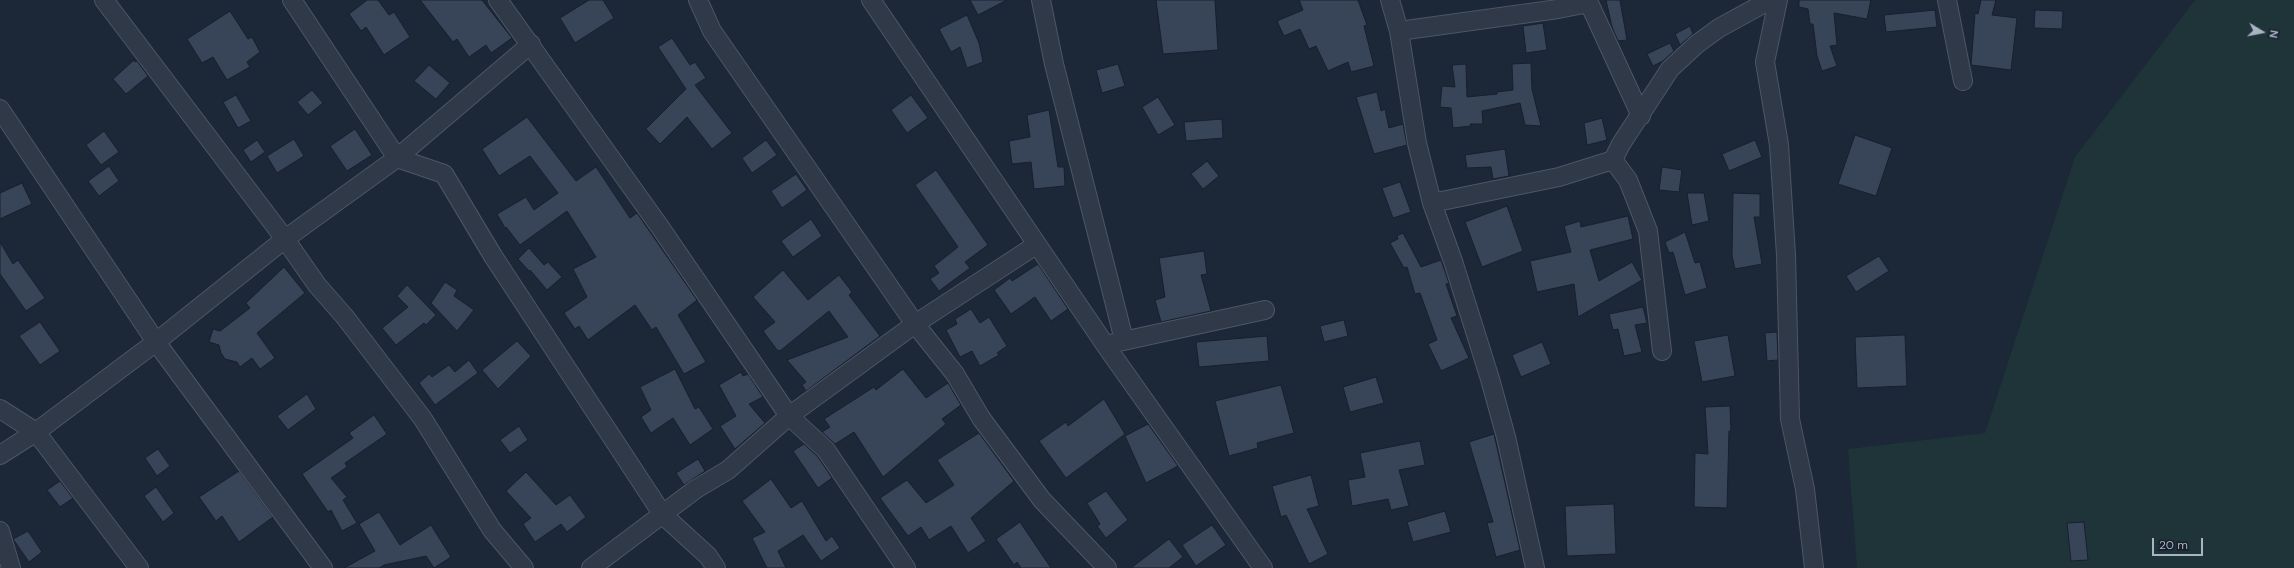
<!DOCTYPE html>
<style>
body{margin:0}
#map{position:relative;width:2294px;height:568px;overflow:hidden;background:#1c2737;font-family:"DM Sans",sans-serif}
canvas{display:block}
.north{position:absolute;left:2242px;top:12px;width:40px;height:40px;-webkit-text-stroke:3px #161e2b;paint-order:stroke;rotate:100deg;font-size:11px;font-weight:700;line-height:16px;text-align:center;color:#a9b3c5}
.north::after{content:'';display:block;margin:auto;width:14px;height:18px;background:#a9b3c5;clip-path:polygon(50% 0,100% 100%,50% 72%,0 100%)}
.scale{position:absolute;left:2152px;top:538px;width:51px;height:18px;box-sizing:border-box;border:2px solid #a9b3c5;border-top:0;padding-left:5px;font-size:12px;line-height:14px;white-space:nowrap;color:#a9b3c5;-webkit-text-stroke:3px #161e2b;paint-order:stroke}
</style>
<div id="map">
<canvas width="2294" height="568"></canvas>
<div class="north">N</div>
<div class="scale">20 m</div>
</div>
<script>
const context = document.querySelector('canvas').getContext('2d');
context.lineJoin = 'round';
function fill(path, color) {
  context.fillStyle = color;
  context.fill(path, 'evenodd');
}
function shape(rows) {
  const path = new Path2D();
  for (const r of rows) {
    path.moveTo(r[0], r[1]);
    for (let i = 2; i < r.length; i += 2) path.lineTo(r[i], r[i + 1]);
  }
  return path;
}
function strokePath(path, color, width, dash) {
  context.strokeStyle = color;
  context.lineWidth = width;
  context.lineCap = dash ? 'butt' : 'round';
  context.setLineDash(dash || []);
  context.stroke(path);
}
fill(shape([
 [2195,0,2294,0,2294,568,1857,568,1848,449,1985,433,2075,157]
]), '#1e3438');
const building = shape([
 [367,0,378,0,389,15,394,12,410,37,384,55,366,27,361,31,349,14,367,0],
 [420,0,482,0,512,38,491,53,486,45,469,57,457,39,453,42,420,0],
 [589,0,603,0,614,18,575,43,560,18,589,0],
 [970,0,1007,0,978,15,970,0],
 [1156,0,1215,0,1218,50,1163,54,1156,0],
 [1299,0,1358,0,1367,25,1364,26,1374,66,1351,72,1348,62,1328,71,1316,46,1309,49,1300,29,1284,36,1277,21,1303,10,1299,0],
 [1606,0,1620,0,1627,40,1618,41,1612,27,1606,0],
 [1799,0,1871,0,1867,19,1834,13,1837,45,1830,46,1837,66,1822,71,1817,56,1813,24,1810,24,1808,9,1799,7,1799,0],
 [1981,0,1996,0,1992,15,2017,18,2011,70,1971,65,1975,13,1978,14,1981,0],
 [1935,10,1937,27,1886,32,1884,15,1935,10],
 [2035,10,2063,11,2062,29,2034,28,2035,10],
 [230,11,248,39,252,37,260,52,247,62,250,67,227,80,213,57,202,63,187,39,230,11],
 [967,15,979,43,983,62,967,68,960,47,951,52,939,29,967,15],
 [1543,23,1547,50,1526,53,1523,26,1543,23],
 [1690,26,1693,34,1680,45,1675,34,1690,26],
 [672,38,690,65,695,62,706,78,695,85,732,133,712,149,687,117,660,144,646,129,686,89,658,47,672,38],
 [1670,43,1674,51,1663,61,1653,66,1647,54,1670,43],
 [134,60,135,62,137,61,148,76,126,94,113,79,134,60],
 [1531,63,1532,89,1541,126,1525,125,1520,103,1482,111,1483,124,1470,124,1471,126,1453,128,1451,108,1440,107,1442,86,1455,87,1452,65,1466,64,1467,97,1497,94,1497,92,1513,90,1512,64,1531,63],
 [1118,64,1125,86,1102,93,1096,70,1118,64],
 [429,65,450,83,436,99,414,81,429,65],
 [312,90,323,103,308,115,297,102,312,90],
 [1377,92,1381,111,1385,109,1389,128,1403,124,1407,145,1374,154,1356,97,1377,92],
 [236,95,251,121,238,128,223,102,236,95],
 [911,95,928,118,907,133,891,110,911,95],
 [1158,97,1175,125,1158,135,1142,107,1158,97],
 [1049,110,1058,167,1064,167,1065,186,1034,189,1031,162,1012,164,1009,141,1030,137,1027,115,1049,110],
 [527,117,576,181,596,167,630,218,637,213,697,300,678,315,706,362,684,374,656,327,652,330,635,305,588,340,579,326,575,329,564,313,587,297,573,269,596,257,567,211,520,245,506,227,505,228,497,214,526,197,534,210,558,193,530,156,499,176,482,149,527,117],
 [1602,118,1607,140,1587,145,1584,123,1602,118],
 [1222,119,1223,138,1186,141,1184,122,1222,119],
 [355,129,372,155,347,171,330,146,355,129],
 [104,131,119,152,101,165,86,145,104,131],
 [1855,135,1892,148,1876,196,1838,184,1855,135],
 [294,139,304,156,277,173,267,156,294,139],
 [257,140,265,152,251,162,243,150,257,140],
 [766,140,777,155,752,173,742,158,766,140],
 [1755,140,1762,157,1729,171,1722,154,1755,140],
 [1505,149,1509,176,1493,179,1491,167,1467,168,1465,155,1505,149],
 [1207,161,1219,176,1203,189,1191,174,1207,161],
 [109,166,119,181,99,196,88,181,109,166],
 [1662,167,1682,170,1679,192,1659,190,1662,167],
 [936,170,988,245,965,262,970,268,939,291,930,279,939,273,934,266,958,247,915,185,936,170],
 [796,174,807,190,782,208,771,191,796,174],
 [1400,182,1411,212,1393,218,1382,188,1400,182],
 [22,183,32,204,0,219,0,193,22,183],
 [1687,193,1704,193,1709,221,1692,225,1687,193],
 [1733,193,1760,194,1760,217,1754,217,1762,264,1735,269,1732,256,1733,193],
 [1507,206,1523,251,1482,267,1465,222,1507,206],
 [1628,216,1633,239,1590,250,1599,281,1632,262,1642,280,1578,317,1574,284,1537,292,1530,261,1571,252,1564,226,1580,221,1581,227,1628,216],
 [811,219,822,236,793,257,781,241,811,219],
 [1685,232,1695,263,1700,262,1707,288,1685,295,1673,252,1669,253,1665,242,1685,232],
 [1403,233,1421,267,1441,260,1449,283,1446,284,1457,316,1451,318,1469,358,1441,371,1428,344,1437,340,1420,293,1415,294,1407,267,1404,268,1390,243,1398,239,1397,236,1403,233],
 [0,242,13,264,18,260,45,298,26,311,0,274,0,242],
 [529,248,544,265,548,262,562,277,547,290,530,270,529,271,518,259,529,248],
 [1204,251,1207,274,1201,275,1211,311,1161,322,1155,300,1165,297,1159,258,1204,251],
 [1879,256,1889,271,1856,292,1846,276,1879,256],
 [1038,264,1068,309,1051,321,1035,297,1011,314,994,290,1010,278,1012,281,1038,264],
 [284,267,305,293,257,333,275,358,260,369,252,358,240,367,237,362,225,359,221,353,219,345,209,342,213,329,220,331,250,308,246,303,284,267],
 [783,270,808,300,839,275,852,292,849,295,880,336,806,391,802,385,806,382,787,360,848,337,829,311,780,351,777,350,763,331,775,322,753,297,783,270],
 [445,282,457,290,454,296,474,310,457,331,431,303,445,282],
 [407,285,436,315,426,325,424,323,396,345,382,328,408,307,397,296,407,285],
 [1643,307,1647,323,1635,325,1642,352,1624,356,1618,329,1613,330,1609,314,1643,307],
 [971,309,980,323,989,317,1007,346,997,353,999,355,980,366,972,351,960,357,946,330,957,324,955,319,971,309],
 [1344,320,1348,336,1324,342,1320,326,1344,320],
 [40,322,60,351,40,365,19,336,40,322],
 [1777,332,1778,360,1767,361,1765,333,1777,332],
 [1728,335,1735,376,1702,382,1694,341,1728,335],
 [1905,335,1907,386,1857,388,1855,337,1905,335],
 [1267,336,1269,361,1199,367,1196,342,1267,336],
 [517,341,531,356,498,389,482,370,517,341],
 [1542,342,1551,364,1521,377,1512,355,1542,342],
 [469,360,478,373,435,405,419,383,429,374,432,377,449,365,455,372,469,360],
 [675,369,695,409,699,407,713,429,690,445,673,418,651,433,641,417,651,410,640,387,675,369],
 [903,369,926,398,948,383,961,405,942,419,946,424,883,477,854,432,835,444,822,432,830,427,824,419,874,387,876,390,903,369],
 [741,372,743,376,748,374,763,397,749,404,765,423,735,449,720,426,736,416,719,385,741,372],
 [1376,377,1384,403,1350,412,1343,387,1376,377],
 [1281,385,1294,433,1257,443,1258,448,1229,456,1215,401,1281,385],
 [307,394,316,409,288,430,277,416,307,394],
 [1104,399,1125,434,1066,478,1039,441,1066,422,1068,426,1104,399],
 [1730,406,1731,431,1729,431,1727,508,1694,507,1695,453,1708,454,1705,407,1730,406],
 [374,415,387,434,345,463,347,467,331,478,347,497,343,500,357,523,342,531,331,510,328,512,302,474,353,438,349,433,374,415],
 [1148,424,1178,466,1146,483,1125,436,1148,424],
 [519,426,528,440,510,453,500,440,519,426],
 [979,433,1014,481,971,518,986,541,968,553,951,526,929,540,921,527,908,536,880,498,907,480,926,503,954,485,937,460,979,433],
 [1494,434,1520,550,1496,557,1487,523,1493,522,1469,442,1494,434],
 [1420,441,1425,465,1399,470,1409,506,1391,510,1388,499,1352,506,1348,480,1365,477,1360,453,1420,441],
 [804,444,818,457,832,478,818,488,793,451,804,444],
 [158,449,170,466,157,476,145,458,158,449],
 [698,459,705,471,684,485,676,473,698,459],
 [239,471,273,517,239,542,222,516,216,521,199,497,239,471],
 [526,472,556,505,570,495,586,517,567,532,561,524,535,542,523,524,531,518,506,491,526,472],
 [1311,475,1319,506,1307,509,1328,554,1309,564,1286,515,1281,517,1272,486,1311,475],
 [771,479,791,508,802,501,826,541,832,536,840,548,821,561,803,535,778,551,786,568,767,568,752,538,765,532,742,501,771,479],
 [60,481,73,498,60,507,47,490,60,481],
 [156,487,174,513,163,522,144,496,156,487],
 [1106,491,1128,520,1106,538,1097,526,1100,524,1087,503,1106,491],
 [1614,504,1616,554,1567,556,1565,506,1614,504],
 [1445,511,1451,532,1413,542,1407,522,1445,511],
 [379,512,400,545,431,525,451,557,434,568,426,556,384,565,379,568,344,568,375,551,359,524,379,512],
 [1020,522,1051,568,1021,568,1017,562,1014,565,996,539,1020,522],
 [2084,522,2088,560,2071,561,2067,523,2084,522],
 [1212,525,1226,545,1196,566,1182,545,1212,525],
 [28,531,42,552,29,562,13,539,28,531],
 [1169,539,1183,557,1169,568,1131,568,1169,539]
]);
fill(building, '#384458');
strokePath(building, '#18202e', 1);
const street = shape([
 [104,0,285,239,317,285,345,317,423,419,492,530,524,568],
 [292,0,397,158,444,174,493,256,663,515,708,556,716,568],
 [498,0,660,227,789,416,826,450,906,568],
 [698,0,712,31,915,324,955,374,981,418,1042,500,1107,568],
 [871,0,1106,346,1263,568],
 [1041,0,1054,64,1124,340],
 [1390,0,1399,31,1417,143,1432,203,1453,261,1490,379,1506,437,1535,568],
 [1778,0,1765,62,1779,145,1786,255,1790,419,1805,489,1814,568],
 [1947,0,1963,81],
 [1399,31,1558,9,1589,3,1641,116],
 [0,109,156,342,323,568],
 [1613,160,1628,180,1648,231,1662,351],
 [1432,203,1559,177,1613,160,1621,144,1670,69,1697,44,1719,28,1770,0],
 [1114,343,1265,310],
 [0,409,36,432,139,568],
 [0,455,36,432,156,342,285,239,397,158,531,44],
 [0,531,11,568],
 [591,568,696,489,728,470,789,416,915,324,1036,245]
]);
strokePath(street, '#4d5666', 20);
strokePath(street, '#303947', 18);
</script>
